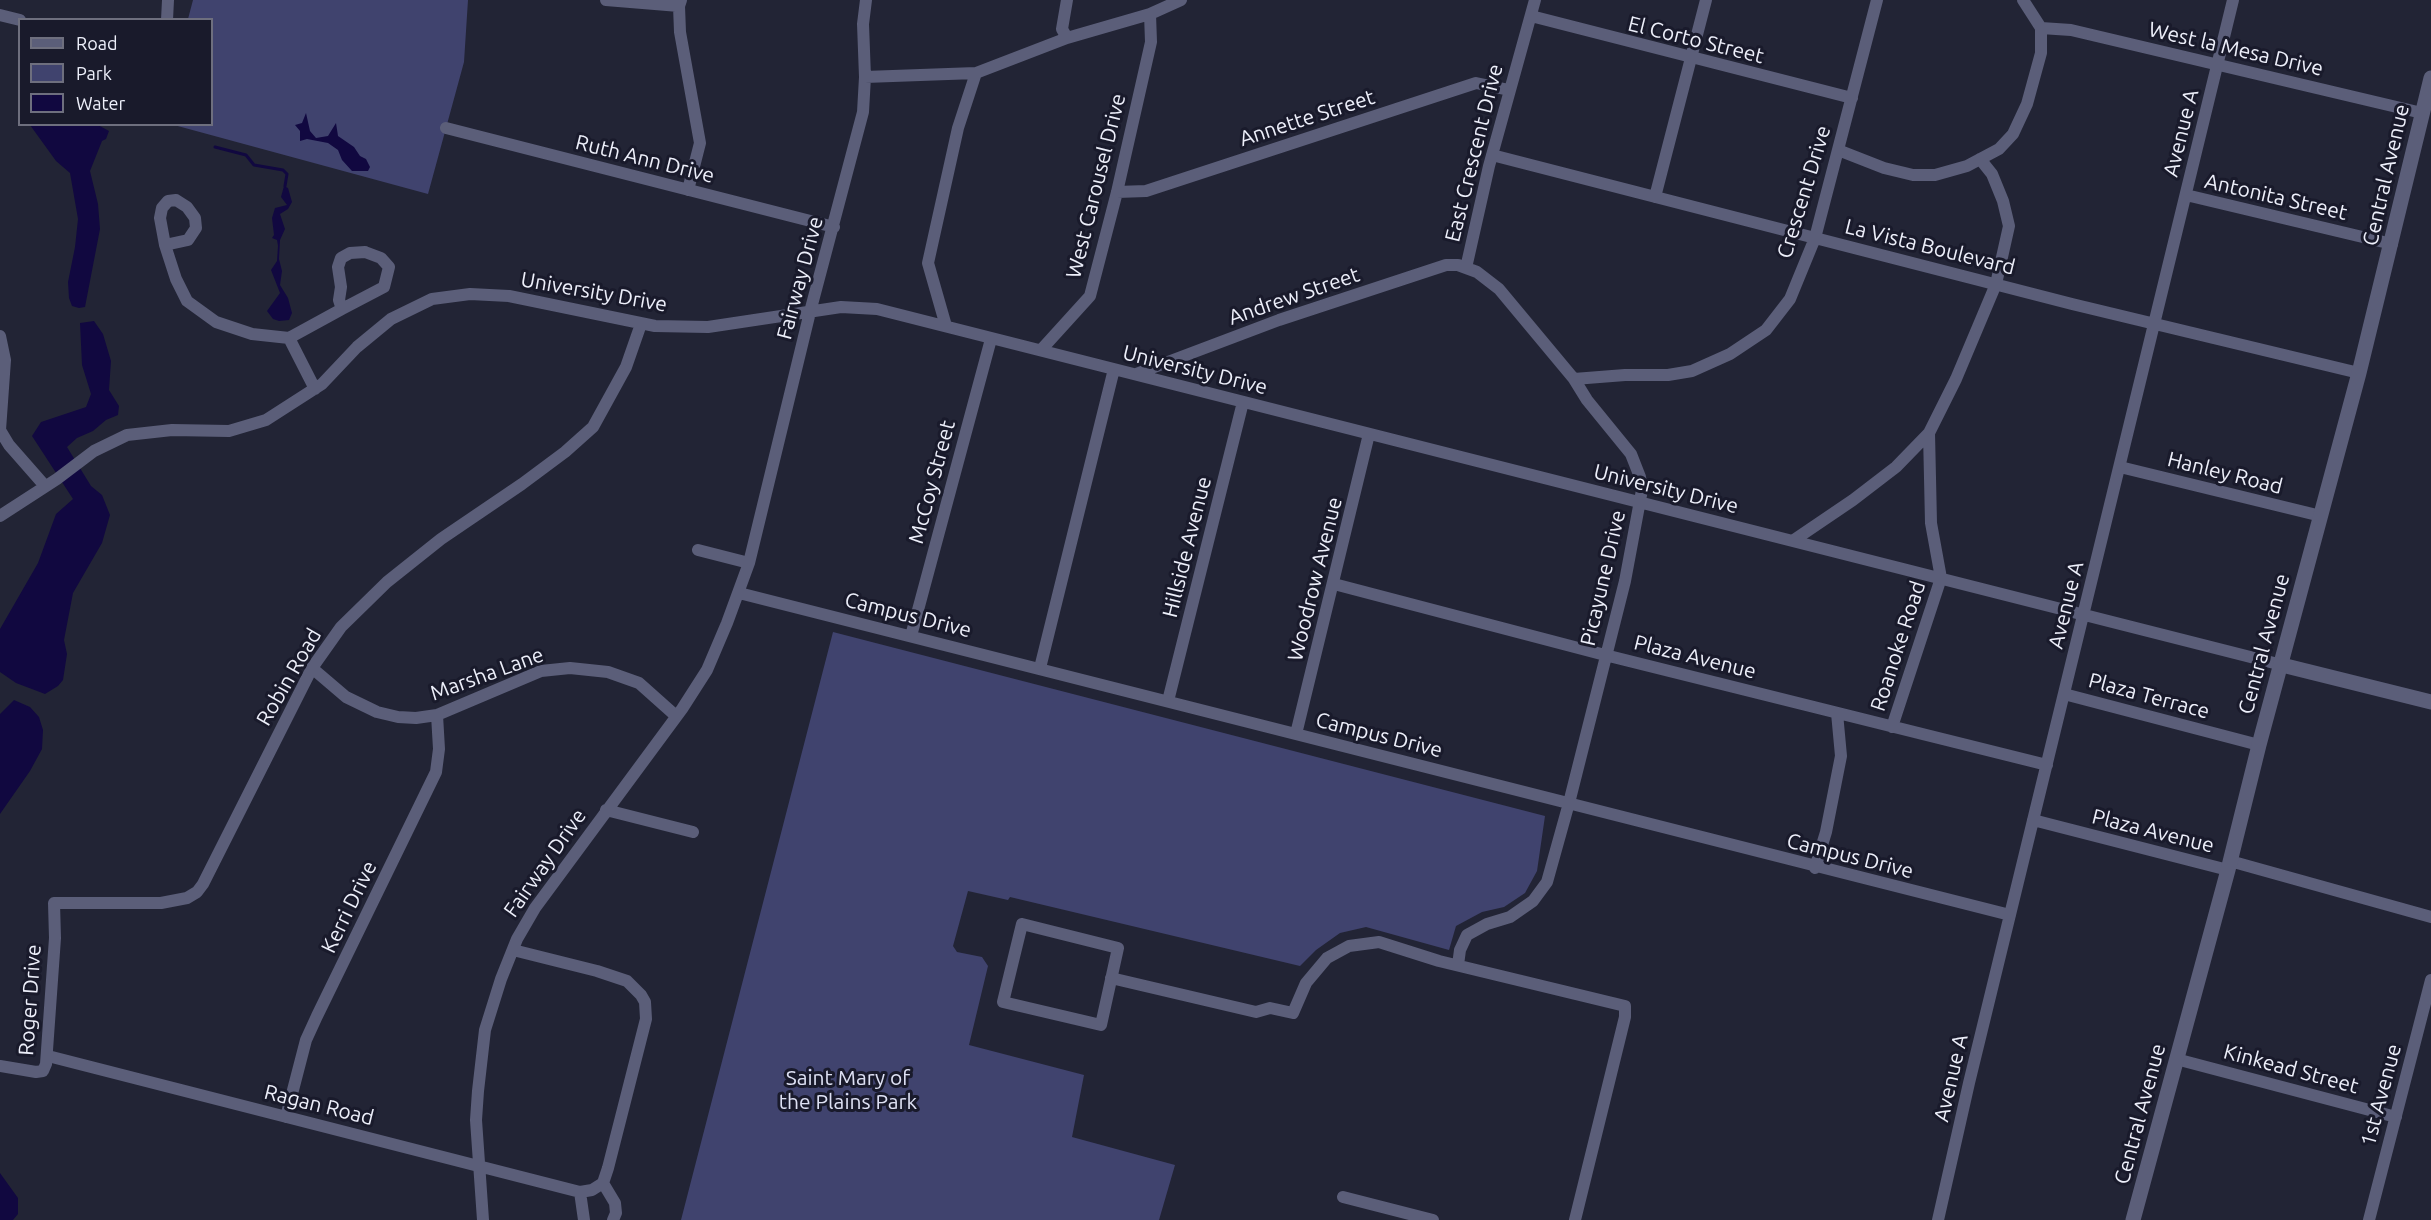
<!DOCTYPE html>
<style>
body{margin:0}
#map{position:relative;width:2431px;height:1220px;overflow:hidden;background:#222435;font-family:Ubuntu,sans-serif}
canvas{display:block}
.legend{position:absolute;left:18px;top:18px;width:195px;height:108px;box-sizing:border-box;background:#191a2b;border:2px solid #6e6f7e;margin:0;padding:8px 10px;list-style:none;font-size:18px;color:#edeffa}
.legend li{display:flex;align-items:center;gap:12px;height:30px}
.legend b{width:30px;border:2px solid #6e6f7e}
</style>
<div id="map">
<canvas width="2431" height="1220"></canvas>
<ul class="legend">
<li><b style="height:8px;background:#5b5e79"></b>Road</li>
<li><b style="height:16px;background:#40436e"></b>Park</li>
<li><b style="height:16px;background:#110840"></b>Water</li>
</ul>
</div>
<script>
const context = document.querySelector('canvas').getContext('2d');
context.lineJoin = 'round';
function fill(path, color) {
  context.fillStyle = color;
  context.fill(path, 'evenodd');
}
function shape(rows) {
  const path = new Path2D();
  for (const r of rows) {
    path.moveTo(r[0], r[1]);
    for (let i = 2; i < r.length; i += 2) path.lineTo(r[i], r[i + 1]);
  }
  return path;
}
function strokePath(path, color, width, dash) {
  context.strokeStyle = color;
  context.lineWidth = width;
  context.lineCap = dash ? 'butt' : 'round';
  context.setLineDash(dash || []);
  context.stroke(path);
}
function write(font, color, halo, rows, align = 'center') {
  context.font = font + ' Ubuntu,sans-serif';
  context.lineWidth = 6;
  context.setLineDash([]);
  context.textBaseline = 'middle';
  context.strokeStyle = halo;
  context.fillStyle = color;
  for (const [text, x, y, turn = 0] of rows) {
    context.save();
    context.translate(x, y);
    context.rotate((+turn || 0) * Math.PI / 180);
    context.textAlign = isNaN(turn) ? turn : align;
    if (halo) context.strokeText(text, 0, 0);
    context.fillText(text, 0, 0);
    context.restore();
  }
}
fill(shape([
 [193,0,468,0,464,62,428,194,174,125,212,124,212,20,188,19],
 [833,632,1545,816,1537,871,1525,893,1504,907,1482,912,1456,926,1449,950,1366,927,1340,933,1316,950,1300,966,1010,897,1008,900,968,891,953,946,957,952,982,957,988,966,969,1045,1084,1075,1072,1137,1175,1165,1159,1220,681,1220]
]), '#40436e');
fill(shape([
 [306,113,310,131,316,138,328,136,336,123,338,136,354,147,360,156,366,159,370,167,368,171,352,171,342,160,338,150,328,143,307,139,300,141,300,131,295,125,302,123],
 [30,125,98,125,109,131,106,139,102,141,90,171,98,204,100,229,85,307,79,308,72,306,69,298,68,282,75,247,78,219,70,173,56,161],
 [284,186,288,188,292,202,288,209,280,214,285,229,280,240,279,259,282,271,280,285,288,298,292,313,289,320,279,321,273,319,267,311,280,293,271,270,277,261,278,246,277,240,272,238,274,235,272,218,275,208,287,205,281,197],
 [94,321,103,334,111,361,109,390,119,406,118,415,106,420,93,431,77,438,67,447,91,486,102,495,110,515,102,543,73,593,64,640,67,654,63,680,58,686,45,694,16,683,0,672,0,629,38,563,56,514,73,499,32,436,41,422,86,407,91,394,82,365,80,323],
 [14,700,30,707,39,717,43,730,42,749,30,771,0,814,0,714],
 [0,1173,18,1198,18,1214,13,1220,0,1220]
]), '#110840');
strokePath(shape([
 [215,147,246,155,254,165,283,170,287,174,285,186]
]), '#110840', 3);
strokePath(shape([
 [606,0,679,6],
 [681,0,679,6,680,32,700,143,688,190],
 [1067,0,1062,29,1067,38],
 [2023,0,2041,28],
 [0,15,20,20],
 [1531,16,1852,98],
 [167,20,168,0],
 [2041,28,2071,30,2422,113],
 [865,77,976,73,1067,38,1150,14,1181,0],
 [446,128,834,227],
 [1838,150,1884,168,1913,175,1935,175,1967,166,1999,149,2013,134,2027,104,2041,53,2041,28],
 [1492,155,2072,304,2359,373],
 [1117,192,1146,191,1476,83,1509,90],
 [2186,195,2392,244],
 [1655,197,1706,0],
 [176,200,187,207,195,218,196,228,188,240,165,245,160,218,162,208,168,201,176,200],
 [165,245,176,279,187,301,216,322,252,334,289,338,342,309],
 [365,252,381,258,389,267,384,287,342,309,339,300,341,287,338,267,341,258,350,253,365,252],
 [1466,268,1489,166,1535,0],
 [946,326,928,263,958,128,976,73],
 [0,336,5,360,0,430,9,445,45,486],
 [289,338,315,389],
 [1041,350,1090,296,1117,192,1151,42,1150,14],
 [1136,374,1279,320,1446,265,1458,265,1477,272,1499,289,1574,379,1587,400,1631,454,1640,477,1642,490,1625,581,1569,803,1547,882,1533,901,1510,917,1487,924,1467,935,1460,950,1458,965],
 [1574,379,1625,375,1668,375,1692,371,1730,354,1766,330,1790,299,1815,238,1877,0],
 [2120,467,2321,516],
 [0,516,57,479,94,451,127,435,172,430,229,431,266,420,322,384,357,347,391,319,432,299,470,294,509,296,655,326,708,327,841,307,877,309,2282,665],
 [1794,540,1853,500,1896,467,1929,433,1956,379,1996,284,2009,226,2003,201,1992,174,1980,159],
 [698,550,749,563],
 [1334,584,1605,655,2047,765],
 [739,593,2010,915],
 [911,636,991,339],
 [312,668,346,697,377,712,398,717,416,718,437,715,541,671,570,668,608,672,639,683,676,716],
 [1040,668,1114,369],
 [2064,694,2259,745],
 [1168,701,1243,402],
 [1892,727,1941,578,1931,523,1929,433],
 [1296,734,1369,434],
 [606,810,693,832],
 [2033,820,2228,870],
 [2230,861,2431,917],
 [1815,868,1826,832,1841,756,1837,713],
 [1022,924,1118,948,1101,1025,1003,1002,1022,924],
 [1111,978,1256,1012,1270,1008,1293,1013,1306,983,1327,958,1349,946,1379,942,1439,961,1625,1006,1625,1017,1575,1220],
 [48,1056,580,1192,592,1190,603,1183,608,1168,646,1019,645,1002,641,995,627,981,597,971,513,950],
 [2176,1059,2396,1117],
 [0,1066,36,1072,43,1071,46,1064,55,938,54,903,161,903,187,898,197,892,203,884,312,668,341,627,387,582,441,539,522,484,565,452,593,427,626,367,641,324],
 [286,1117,306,1040,317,1016,436,772,439,749,437,715],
 [603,1183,615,1203,616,1213,613,1220],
 [580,1192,584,1220],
 [1343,1197,1433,1220],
 [483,1220,476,1120,478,1091,485,1030,501,979,517,939,535,908,682,709,707,670,727,623,749,563,810,312,863,112,865,77,863,24,866,0],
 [1938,1220,1969,1083,2233,0],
 [2369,1220,2431,980]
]), '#5b5e79', 12);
strokePath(shape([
 [2282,665,2431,702],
 [2133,1220,2228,870,2259,745,2359,373,2431,78]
]), '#5b5e79', 15);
write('21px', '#edeffa', '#191a2b', [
 ["El Corto Street",1696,40,14],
 ["West la Mesa Drive",2236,49,13],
 ["Annette Street",1307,118,-18],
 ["Avenue A",2181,133,-76],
 ["East Crescent Drive",1474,153,-76],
 ["Ruth Ann Drive",645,159,14],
 ["Central Avenue",2386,175,-77],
 ["West Carousel Drive",1096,186,-76],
 ["Crescent Drive",1804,192,-73],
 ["Antonita Street",2276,197,13],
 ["La Vista Boulevard",1930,247,14],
 ["Fairway Drive",800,278,-75],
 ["University Drive",594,292,10],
 ["Andrew Street",1294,296,-19],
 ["University Drive",1195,370,14],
 ["Hanley Road",2225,473,14],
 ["McCoy Street",932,482,-75],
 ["University Drive",1666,489,14],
 ["Hillside Avenue",1187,547,-76],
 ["Picayune Drive",1603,578,-77],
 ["Woodrow Avenue",1315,579,-76],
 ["Avenue A",2066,605,-76],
 ["Campus Drive",908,615,14],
 ["Central Avenue",2264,644,-75],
 ["Roanoke Road",1898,646,-72],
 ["Plaza Avenue",1695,657,14],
 ["Marsha Lane",487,674,-20],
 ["Robin Road",289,677,-60],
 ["Plaza Terrace",2149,696,15],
 ["Campus Drive",1379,735,14],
 ["Plaza Avenue",2153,831,14],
 ["Campus Drive",1850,856,14],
 ["Fairway Drive",545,863,-55],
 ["Kerri Drive",349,907,-64],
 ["Roger Drive",30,1000,-86],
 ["Kinkead Street",2291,1069,15],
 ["Avenue A",1951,1078,-77],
 ["1st Avenue",2381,1095,-75],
 ["Ragan Road",319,1105,14],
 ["Central Avenue",2140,1114,-75]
]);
write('21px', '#dee1f4', '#191a2b', [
 ["Saint Mary of",848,1078],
 ["the Plains Park",848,1102]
]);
</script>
